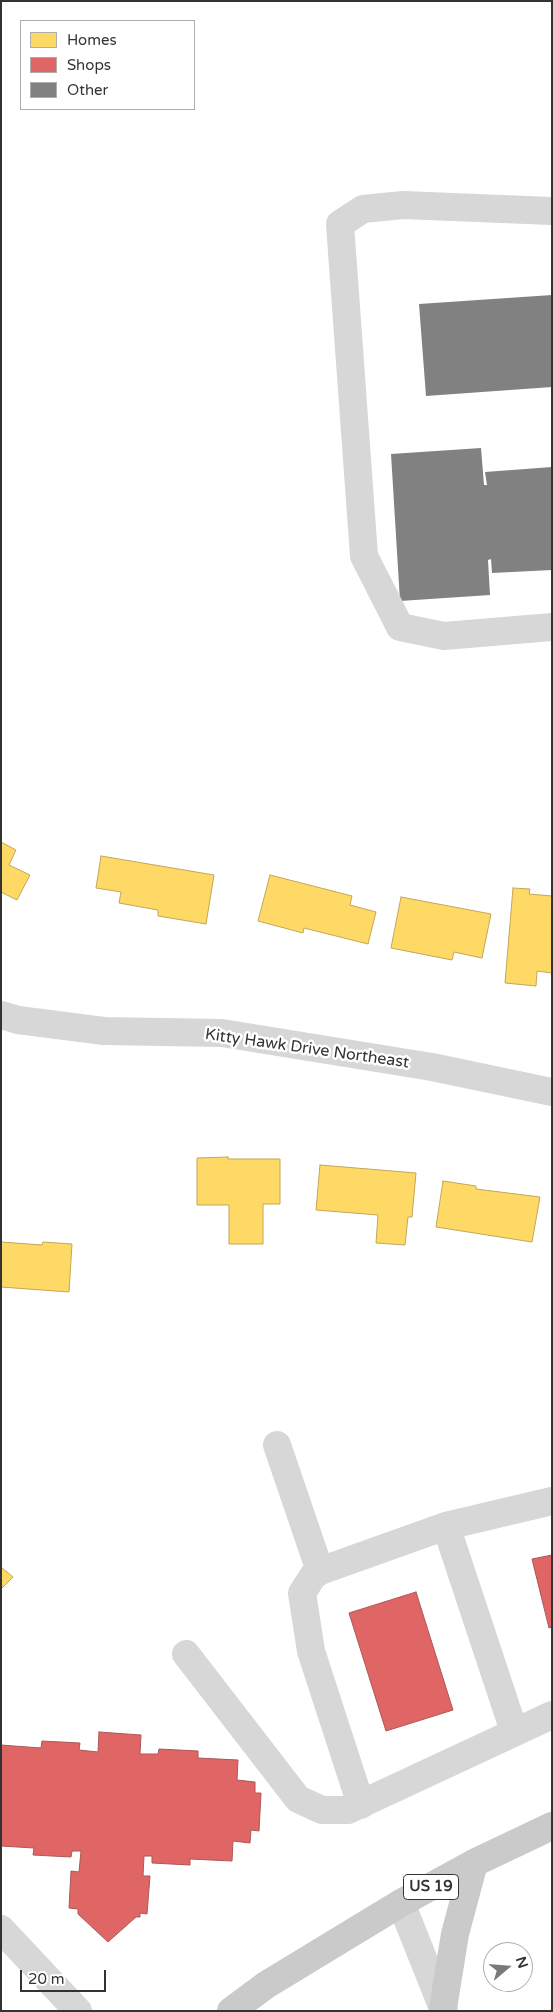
<!DOCTYPE html>
<style>
body{margin:0}
#map{position:relative;width:553px;height:2012px;overflow:hidden;background:#fff;font-family:"Varela Round",sans-serif}
canvas{display:block}
.frame{position:absolute;inset:0;border:2px solid #333;pointer-events:none}
.legend{position:absolute;left:20px;top:20px;width:175px;height:90px;box-sizing:border-box;background:#fff;border:1px solid #adadad;margin:0;padding:6px 9px;list-style:none;font-size:15px;color:#333}
.legend li{display:flex;align-items:center;gap:10px;height:25px}
.legend b{width:25px;border:1px solid #adadad}
.north{position:absolute;left:483px;top:1942px;width:50px;height:50px;box-sizing:border-box;background:#fff;border:1px solid #adadad;border-radius:50%;rotate:72deg;font-size:14px;font-weight:700;line-height:20px;text-align:center;color:#333}
.north::after{content:'';display:block;margin:auto;width:18px;height:22px;background:#7a7a7a;clip-path:polygon(50% 0,100% 100%,50% 72%,0 100%)}
.scale{position:absolute;left:20px;top:1970px;width:86px;height:22px;box-sizing:border-box;border:2px solid #333;border-top:0;padding-left:6px;font-size:15px;line-height:18px;white-space:nowrap;color:#333;-webkit-text-stroke:4px #fff;paint-order:stroke}
</style>
<div id="map">
<canvas width="553" height="2012"></canvas>
<div class="frame"></div>
<ul class="legend">
<li><b style="height:14px;background:#ffd966"></b>Homes</li>
<li><b style="height:14px;background:#e06666"></b>Shops</li>
<li><b style="height:14px;background:#818181"></b>Other</li>
</ul>
<div class="north">N</div>
<div class="scale">20 m</div>
</div>
<script>
const context = document.querySelector('canvas').getContext('2d');
context.lineJoin = 'round';
function fill(path, color) {
  context.fillStyle = color;
  context.fill(path, 'evenodd');
}
function shape(rows) {
  const path = new Path2D();
  for (const r of rows) {
    path.moveTo(r[0], r[1]);
    for (let i = 2; i < r.length; i += 2) path.lineTo(r[i], r[i + 1]);
  }
  return path;
}
function strokePath(path, color, width, dash) {
  context.strokeStyle = color;
  context.lineWidth = width;
  context.lineCap = dash ? 'butt' : 'round';
  context.setLineDash(dash || []);
  context.stroke(path);
}
function write(font, color, halo, rows, align = 'center') {
  context.font = font + ' "Varela Round",sans-serif';
  context.lineWidth = 5;
  context.setLineDash([]);
  context.textBaseline = 'middle';
  context.strokeStyle = halo;
  context.fillStyle = color;
  for (const [text, x, y, turn = 0] of rows) {
    context.save();
    context.translate(x, y);
    context.rotate((+turn || 0) * Math.PI / 180);
    context.textAlign = isNaN(turn) ? turn : align;
    if (halo) context.strokeText(text, 0, 0);
    context.fillText(text, 0, 0);
    context.restore();
  }
}
const homes = shape([
 [1,842,16,850,9,865,30,875,17,900,1,892,1,842],
 [101,856,214,875,206,924,158,916,158,910,119,903,121,892,96,888,101,856],
 [270,875,352,896,350,905,376,912,368,944,304,928,303,933,258,921,270,875],
 [513,888,530,889,529,894,552,896,552,973,537,971,536,986,505,983,513,888],
 [401,897,491,914,482,958,454,952,452,960,391,948,401,897],
 [228,1157,228,1159,280,1159,280,1204,263,1204,263,1244,229,1244,229,1205,197,1205,197,1158,228,1157],
 [320,1165,416,1173,412,1217,408,1217,405,1245,376,1243,378,1215,316,1210,320,1165],
 [443,1181,476,1186,476,1189,540,1197,532,1242,436,1227,443,1181],
 [1,1242,42,1245,43,1242,72,1244,69,1292,1,1287,1,1242],
 [1,1567,13,1577,1,1589,1,1567]
]);
fill(homes, '#ffd966');
strokePath(homes, '#c2a757', 1);
const shops = shape([
 [552,1555,552,1627,549,1628,532,1559,552,1555],
 [416,1592,453,1710,386,1731,349,1613,416,1592],
 [99,1732,141,1735,140,1754,158,1754,159,1749,198,1751,198,1758,238,1760,237,1780,255,1782,255,1793,261,1793,259,1831,251,1830,250,1843,233,1841,232,1861,190,1859,190,1865,152,1863,152,1856,144,1856,143,1876,150,1876,147,1914,140,1913,140,1917,136,1917,108,1942,78,1914,78,1909,69,1908,71,1871,79,1872,81,1851,72,1851,71,1857,33,1855,34,1848,1,1846,1,1745,41,1748,42,1741,80,1743,79,1750,98,1752,99,1732]
]);
fill(shops, '#e06666');
strokePath(shops, '#ac5757', 1);
fill(shape([
 [552,295,552,387,426,396,419,304],
 [481,448,484,485,487,485,485,472,552,467,552,570,492,573,491,559,488,560,490,595,400,601,391,454]
]), '#818181');
strokePath(shape([
 [552,211,403,205,363,209,340,224,364,556,400,627,444,636,552,627],
 [1,1015,18,1020,104,1031,222,1033,432,1067,552,1092],
 [277,1445,320,1571],
 [446,1526,514,1731],
 [186,1654,298,1799,322,1810,348,1810,552,1715],
 [361,1805,311,1651,302,1593,313,1576,320,1571,446,1526,552,1501],
 [401,1903,444,2011],
 [1,1929,78,2011]
]), '#d7d7d7', 28);
strokePath(shape([
 [443,2008,455,1934,474,1863],
 [231,2011,266,1985,401,1903,474,1863,552,1826]
]), '#cacaca', 28);
for (const [x, y, w] of [
 [431,1887,55]
]) {
  const box = new Path2D();
  box.roundRect(x - w / 2, y - 12.5, w, 25, 4);
  context.fillStyle = '#fff';
  context.fill(box);
  strokePath(box, '#333', 1);
}
write('bold 15px', '#333', null, [
 ["US 19",431,1887]
]);
write('16px', '#333', '#fff', [
 ["Kitty Hawk Drive Northeast",307,1049,8]
]);
</script>
